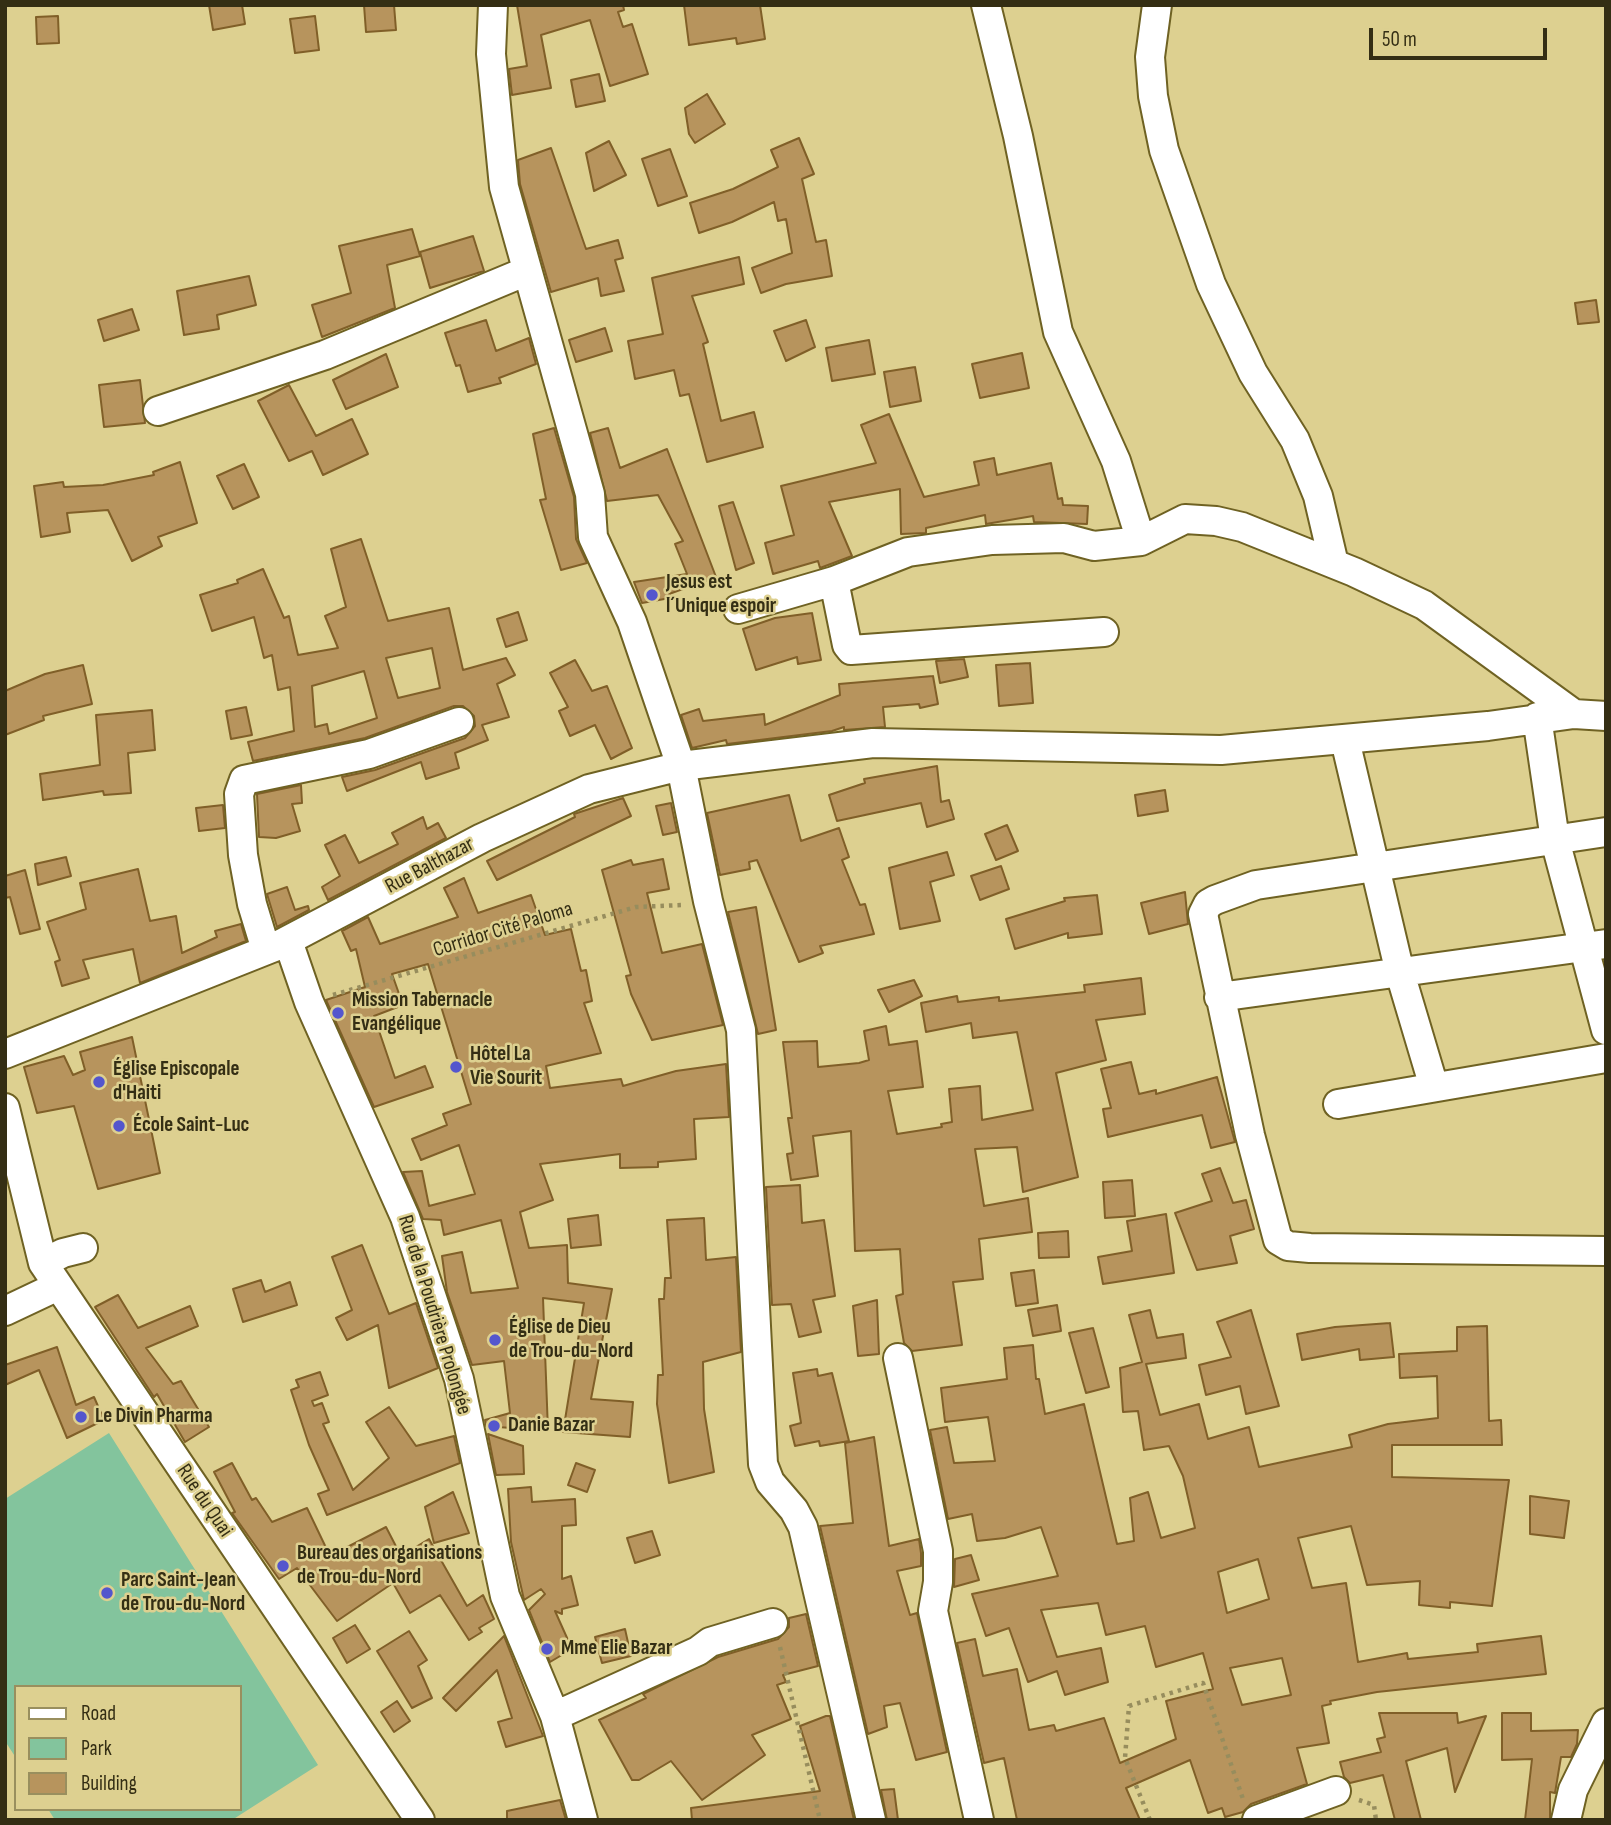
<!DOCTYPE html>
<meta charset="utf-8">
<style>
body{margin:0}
#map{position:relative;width:1611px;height:1825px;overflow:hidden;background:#ddd090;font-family:"Sofia Sans Condensed",sans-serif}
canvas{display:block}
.frame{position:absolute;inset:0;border:7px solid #342e14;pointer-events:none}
.legend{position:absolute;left:14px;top:1685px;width:228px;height:126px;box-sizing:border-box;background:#ddd090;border:2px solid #998f5e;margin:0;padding:9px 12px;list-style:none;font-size:21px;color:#342e14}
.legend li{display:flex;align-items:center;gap:14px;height:35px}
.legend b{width:35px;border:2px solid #998f5e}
.scale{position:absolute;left:1369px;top:28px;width:178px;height:32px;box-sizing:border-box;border:4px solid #342e14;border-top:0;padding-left:9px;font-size:21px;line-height:24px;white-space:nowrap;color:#342e14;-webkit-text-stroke:5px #ddd090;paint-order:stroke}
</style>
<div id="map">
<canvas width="1611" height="1825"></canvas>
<div class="frame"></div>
<ul class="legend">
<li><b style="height:9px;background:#fff"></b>Road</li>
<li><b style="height:19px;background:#83c49d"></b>Park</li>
<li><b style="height:19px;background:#b7945d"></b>Building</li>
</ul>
<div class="scale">50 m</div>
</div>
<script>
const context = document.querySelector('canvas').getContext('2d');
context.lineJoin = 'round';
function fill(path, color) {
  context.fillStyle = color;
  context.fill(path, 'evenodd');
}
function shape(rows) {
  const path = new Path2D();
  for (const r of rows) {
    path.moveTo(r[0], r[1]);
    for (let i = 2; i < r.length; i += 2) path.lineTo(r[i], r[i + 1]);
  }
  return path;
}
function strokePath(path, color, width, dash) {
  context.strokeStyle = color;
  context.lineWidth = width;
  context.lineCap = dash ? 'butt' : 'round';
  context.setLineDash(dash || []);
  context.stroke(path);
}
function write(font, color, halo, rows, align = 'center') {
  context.font = font + ' "Sofia Sans Condensed",sans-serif';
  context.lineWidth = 5;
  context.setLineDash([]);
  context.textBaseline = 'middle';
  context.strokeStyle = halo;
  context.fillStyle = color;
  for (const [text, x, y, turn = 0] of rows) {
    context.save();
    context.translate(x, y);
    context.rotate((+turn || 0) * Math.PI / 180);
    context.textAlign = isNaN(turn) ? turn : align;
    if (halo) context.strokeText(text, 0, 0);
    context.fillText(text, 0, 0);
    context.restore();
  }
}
fill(shape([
 [109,1433,318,1765,232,1820,55,1820,48,1809,240,1809,240,1687,16,1687,16,1758,5,1741,5,1499]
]), '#83c49d');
const building = shape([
 [209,5,242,5,245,24,213,30,209,5],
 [364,5,394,5,396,30,366,32,364,5],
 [517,5,623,5,624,10,618,12,623,27,632,24,648,74,610,86,590,20,541,35,551,88,512,95,509,69,527,66,517,5],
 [684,5,760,5,765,39,737,44,736,38,689,45,684,5],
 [58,16,59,43,37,44,36,17,58,16],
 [315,16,319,50,295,53,290,19,315,16],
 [599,74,605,101,576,107,571,80,599,74],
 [707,94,725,124,695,143,689,134,685,108,707,94],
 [799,138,814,174,802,179,816,242,826,240,832,276,786,284,761,293,752,268,792,253,786,219,778,221,774,202,732,222,699,233,690,203,733,189,778,167,771,150,799,138],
 [609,141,626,175,594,191,586,153,609,141],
 [551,148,586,249,618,240,623,258,615,260,624,291,601,296,598,278,551,292,520,184,518,160,551,148],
 [670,149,687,196,658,206,642,159,670,149],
 [412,229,420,256,387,265,395,308,322,337,312,305,351,293,339,246,412,229],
 [473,236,484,271,430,288,420,252,473,236],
 [739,257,744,284,692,296,708,342,703,344,721,421,754,412,763,447,707,462,689,394,680,396,674,370,635,379,628,341,663,334,652,278,739,257],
 [249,276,256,305,217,315,219,329,184,335,177,291,249,276],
 [1596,300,1599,322,1578,324,1575,303,1596,300],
 [132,309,139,330,104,341,98,320,132,309],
 [486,320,496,351,529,338,536,364,499,378,501,383,468,392,460,365,456,366,445,333,486,320],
 [806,320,815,347,786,361,774,331,806,320],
 [605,328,612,351,576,362,569,340,605,328],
 [869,340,875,374,832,381,826,348,869,340],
 [1022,353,1029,388,980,398,972,364,1022,353],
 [386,354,398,387,346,409,333,380,386,354],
 [915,367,921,401,890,407,884,372,915,367],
 [140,380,145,423,104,427,99,385,140,380],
 [289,385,316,436,352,419,368,454,323,475,312,451,289,461,258,401,289,385],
 [889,414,924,497,979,485,974,462,994,458,997,475,1051,463,1058,499,1062,498,1063,505,1088,506,1087,524,1034,522,1033,516,986,524,985,515,926,528,926,533,901,534,900,489,829,502,852,556,820,568,818,561,773,574,765,543,794,535,781,486,876,463,861,425,889,414],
 [554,428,574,497,576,539,587,563,561,570,540,500,546,499,533,434,554,428],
 [608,428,620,468,667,449,716,577,669,594,670,598,642,603,634,582,687,574,675,544,683,541,658,495,607,501,590,433,608,428],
 [180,462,197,523,158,537,162,546,132,561,108,510,67,513,70,532,41,537,34,486,63,482,64,487,103,485,154,475,153,472,180,462],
 [244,464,259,497,233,509,217,476,244,464],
 [733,502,754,563,736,570,719,506,733,502],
 [361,539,388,621,449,608,463,670,506,658,515,675,497,684,509,717,482,725,488,740,455,753,459,768,426,779,421,762,347,791,342,777,375,770,465,738,475,726,474,716,463,706,454,706,365,738,253,761,248,742,294,731,290,687,278,690,272,655,264,658,254,617,212,631,200,595,238,583,237,580,263,569,284,618,289,616,298,655,338,648,325,616,346,607,331,549,361,539],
 [432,648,440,688,398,698,386,658,432,648],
 [364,671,377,718,329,734,327,724,315,727,312,686,364,671],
 [518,612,527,640,506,647,497,619,518,612],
 [812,613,821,660,798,664,797,657,756,670,743,629,775,618,812,613],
 [964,659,968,677,940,683,936,661,964,659],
 [575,660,592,691,607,686,632,748,611,759,595,725,570,736,559,711,568,707,550,673,575,660],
 [1030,663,1033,703,999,706,996,665,1030,663],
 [83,665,92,704,43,716,44,720,5,735,5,691,45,674,83,665],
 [933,676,938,704,920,708,919,704,883,707,885,727,844,730,844,727,832,731,727,744,726,740,692,748,681,715,699,709,703,721,764,714,765,725,840,695,839,684,933,676],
 [246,707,252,735,231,739,226,711,246,707],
 [152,710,155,750,128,753,131,793,104,795,103,791,43,800,40,774,100,765,96,715,152,710],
 [937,766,941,802,949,800,954,819,927,827,921,803,837,821,829,795,865,783,864,779,937,766],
 [301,785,302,803,292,804,300,831,276,838,259,837,257,794,301,785],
 [1165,790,1168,811,1138,816,1135,795,1165,790],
 [789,795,801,841,839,828,849,857,842,860,860,905,865,904,874,934,820,946,823,953,799,962,757,860,749,862,750,869,720,875,707,813,789,795],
 [623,798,631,816,497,880,487,861,575,817,574,814,623,798],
 [671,803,677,832,663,835,656,806,671,803],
 [223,805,225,828,199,831,196,808,223,805],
 [423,817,427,829,438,823,446,838,328,900,322,887,340,876,325,845,345,835,359,863,398,844,392,833,423,817],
 [1007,825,1018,851,996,860,985,834,1007,825],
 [947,852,954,875,930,882,940,921,900,929,889,868,947,852],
 [66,857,71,876,38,885,35,864,66,857],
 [663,859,669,889,647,893,662,953,702,944,723,1025,652,1040,631,994,626,976,631,975,602,870,631,860,633,865,663,859],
 [1001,866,1009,889,980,900,971,876,1001,866],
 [138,869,150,921,176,916,182,953,217,937,215,931,241,924,246,941,140,983,133,949,83,960,89,978,62,986,55,962,60,960,47,922,86,909,80,883,138,869],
 [25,870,40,929,20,934,10,897,5,898,5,876,25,870],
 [464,878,478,913,531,895,545,935,571,929,581,971,586,970,592,1001,584,1003,601,1053,546,1066,550,1088,621,1079,623,1086,676,1071,726,1064,729,1117,694,1119,696,1159,658,1162,658,1167,620,1168,620,1154,540,1164,553,1200,520,1212,529,1248,567,1245,568,1283,612,1289,591,1399,633,1402,630,1437,563,1432,584,1303,543,1298,548,1431,486,1426,485,1420,510,1413,504,1361,472,1365,447,1292,442,1256,462,1252,471,1293,518,1288,501,1220,444,1235,441,1220,423,1219,403,1172,422,1171,429,1206,475,1194,459,1145,421,1160,412,1139,447,1125,443,1114,471,1104,428,964,392,974,403,1005,374,1016,395,1078,425,1066,433,1087,374,1107,326,1000,365,987,356,949,351,951,342,931,368,917,380,944,458,917,444,888,464,878],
 [287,887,295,910,308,906,309,910,277,927,267,894,287,887],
 [1185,892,1188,924,1149,934,1141,903,1185,892],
 [1097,895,1102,934,1068,938,1068,933,1015,949,1006,919,1065,901,1064,898,1097,895],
 [756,907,776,1030,758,1034,728,912,756,907],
 [1141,978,1145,1014,1096,1020,1106,1060,1056,1073,1078,1177,1023,1192,1017,1147,975,1149,984,1206,1028,1198,1032,1232,979,1239,983,1279,953,1282,962,1345,912,1351,904,1343,896,1296,903,1294,900,1249,855,1251,851,1131,813,1136,818,1176,791,1180,787,1154,793,1153,788,1118,792,1118,783,1042,817,1041,818,1067,859,1063,869,1060,864,1031,886,1026,889,1045,917,1041,923,1087,888,1091,897,1134,942,1127,941,1124,952,1122,949,1089,980,1086,982,1120,1033,1110,1017,1032,973,1038,971,1023,926,1032,921,1003,957,996,958,1002,999,997,999,1001,1085,992,1084,985,1141,978],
 [914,980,922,996,889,1012,878,990,914,980],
 [132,1037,160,1173,98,1189,74,1106,37,1113,24,1067,64,1056,73,1075,85,1070,80,1052,132,1037],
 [1131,1062,1139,1094,1156,1090,1156,1094,1217,1077,1235,1142,1211,1148,1202,1115,1108,1137,1103,1109,1111,1108,1101,1069,1131,1062],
 [1220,1168,1233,1203,1246,1200,1254,1229,1230,1236,1237,1263,1197,1270,1175,1213,1212,1201,1202,1174,1220,1168],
 [1132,1180,1135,1216,1105,1218,1103,1182,1132,1180],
 [800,1185,802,1223,824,1220,835,1296,813,1300,821,1332,799,1337,791,1304,772,1305,766,1187,800,1185],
 [1166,1214,1174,1273,1103,1284,1098,1257,1132,1251,1127,1221,1166,1214],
 [598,1215,601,1245,571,1248,568,1219,598,1215],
 [704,1218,706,1260,736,1257,741,1352,703,1362,704,1409,714,1472,669,1483,657,1404,658,1375,663,1375,659,1299,664,1299,665,1278,671,1278,667,1220,704,1218],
 [1068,1231,1069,1257,1039,1258,1038,1233,1068,1231],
 [362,1245,389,1314,416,1303,438,1368,389,1388,378,1325,347,1340,336,1318,352,1310,332,1257,362,1245],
 [1034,1270,1038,1303,1016,1306,1011,1273,1034,1270],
 [261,1280,265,1292,290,1282,297,1305,243,1322,233,1289,261,1280],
 [118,1295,138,1328,190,1306,198,1326,146,1348,173,1384,181,1381,209,1427,185,1442,157,1394,154,1397,95,1307,118,1295],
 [877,1300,879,1354,858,1356,853,1306,877,1300],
 [1057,1305,1061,1331,1033,1336,1028,1310,1057,1305],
 [1150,1310,1157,1338,1183,1334,1186,1358,1146,1364,1160,1415,1199,1404,1208,1439,1249,1427,1259,1467,1352,1447,1349,1435,1388,1424,1438,1418,1437,1376,1400,1378,1399,1354,1457,1351,1457,1327,1487,1326,1489,1421,1501,1420,1502,1445,1392,1445,1392,1477,1509,1480,1492,1606,1450,1602,1450,1608,1419,1605,1420,1581,1367,1585,1351,1526,1298,1538,1312,1588,1346,1583,1358,1662,1407,1653,1408,1659,1478,1652,1477,1644,1541,1636,1546,1674,1377,1692,1330,1701,1331,1704,1322,1706,1329,1743,1297,1748,1307,1784,1251,1804,1243,1812,1225,1817,1222,1808,1208,1813,1190,1760,1126,1788,1140,1820,1017,1820,1004,1758,984,1763,957,1643,975,1639,983,1676,1017,1669,1029,1730,1054,1725,1056,1731,1104,1718,1120,1763,1176,1739,1166,1701,1213,1689,1203,1653,1156,1667,1145,1626,1106,1635,1098,1603,1041,1610,1057,1657,1101,1648,1108,1682,1065,1695,1057,1671,1028,1682,1009,1628,986,1636,972,1594,1058,1576,1041,1527,1005,1538,977,1541,972,1514,948,1519,930,1430,947,1427,954,1463,995,1461,988,1417,945,1422,941,1388,1007,1379,1004,1348,1033,1345,1036,1379,1039,1379,1045,1414,1084,1404,1117,1544,1134,1541,1130,1498,1148,1492,1161,1538,1195,1528,1183,1476,1169,1446,1144,1450,1138,1411,1123,1412,1120,1368,1142,1362,1129,1315,1150,1310],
 [1258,1559,1269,1599,1227,1613,1218,1572,1258,1559],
 [1282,1658,1291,1695,1242,1705,1230,1668,1282,1658],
 [1251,1310,1279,1406,1246,1414,1240,1386,1206,1395,1199,1365,1231,1357,1217,1322,1251,1310],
 [1390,1323,1394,1357,1360,1360,1359,1349,1302,1360,1297,1334,1335,1327,1390,1323],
 [1093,1328,1109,1387,1086,1393,1069,1333,1093,1328],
 [57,1347,76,1405,94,1397,104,1420,67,1438,39,1370,5,1385,5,1365,57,1347],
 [817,1369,818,1376,832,1373,849,1441,820,1446,819,1441,795,1446,790,1426,801,1423,793,1373,817,1369],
 [320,1372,328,1395,312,1401,314,1406,322,1403,329,1422,323,1424,353,1490,389,1458,366,1422,389,1407,416,1446,454,1436,460,1463,327,1515,318,1494,329,1490,309,1445,291,1390,299,1387,296,1380,320,1372],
 [488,1434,523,1446,524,1474,496,1475,488,1434],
 [874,1437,889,1546,919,1539,921,1553,921,1566,897,1571,910,1615,917,1613,947,1752,916,1760,900,1703,884,1706,887,1727,868,1734,820,1526,853,1523,845,1443,874,1437],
 [232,1463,252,1500,256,1498,272,1522,307,1508,330,1556,386,1527,401,1556,429,1539,467,1606,483,1595,494,1619,479,1628,482,1632,469,1640,440,1595,410,1613,393,1583,337,1621,297,1568,279,1579,232,1513,235,1512,214,1472,232,1463],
 [576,1463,595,1470,587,1492,568,1485,576,1463],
 [531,1487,532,1502,575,1499,576,1525,562,1526,562,1579,571,1576,578,1605,562,1609,562,1614,555,1611,572,1649,550,1662,529,1610,545,1594,541,1589,524,1600,511,1542,508,1489,531,1487],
 [453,1492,469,1533,434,1543,425,1507,453,1492],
 [1530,1496,1569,1501,1564,1538,1530,1534,1530,1496],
 [652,1531,660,1555,635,1563,627,1538,652,1531],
 [971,1555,979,1580,954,1587,955,1559,971,1555],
 [806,1614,818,1666,783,1675,786,1682,777,1685,791,1719,752,1735,765,1755,702,1800,671,1761,639,1780,632,1780,599,1720,646,1698,643,1694,718,1657,778,1639,789,1627,789,1618,806,1614],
 [355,1625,370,1649,347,1663,333,1638,355,1625],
 [625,1629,631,1656,602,1663,595,1637,625,1629],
 [409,1631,427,1660,418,1666,432,1698,412,1708,377,1651,409,1631],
 [504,1636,543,1736,506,1747,498,1722,512,1718,497,1670,456,1711,443,1698,504,1636],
 [397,1701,410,1721,394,1732,381,1712,397,1701],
 [1379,1713,1457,1713,1458,1723,1486,1716,1455,1792,1447,1748,1406,1761,1421,1820,1395,1820,1383,1775,1350,1783,1344,1777,1340,1762,1381,1752,1377,1739,1385,1737,1379,1713],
 [1502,1713,1531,1713,1531,1731,1578,1730,1577,1744,1571,1757,1561,1757,1555,1793,1550,1792,1550,1820,1525,1820,1532,1759,1502,1760,1502,1713],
 [826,1716,830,1716,854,1820,692,1820,691,1808,820,1791,800,1726,826,1716],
 [894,1789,898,1820,887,1820,881,1790,894,1789],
 [560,1800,566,1820,507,1820,507,1811,560,1800]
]);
fill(building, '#b7945d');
strokePath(building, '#805f28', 2);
const minor = shape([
 [493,5,491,54,504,187,590,494,593,537,632,622,681,766,708,901,741,1030,763,1464,770,1482,794,1510,803,1527,871,1820],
 [986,5,1018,136,1058,332,1116,461,1141,541],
 [1157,5,1150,57,1153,96,1164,150,1211,284,1253,373,1295,440,1318,496,1334,564],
 [158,411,325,355,527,271],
 [834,581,847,645,851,650,1104,632],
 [738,609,834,581,908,552,992,540,1064,538,1094,546,1141,541,1185,519,1216,521,1242,527,1354,572,1424,605,1574,714],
 [1537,717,1555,840,1606,1030],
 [1345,740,1400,973,1434,1087],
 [1606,832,1256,885,1215,900,1208,904,1203,914,1250,1135,1278,1240,1288,1246,1310,1248,1606,1251],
 [288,941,309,1002,405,1217,459,1379,505,1596,555,1716,583,1820],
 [266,950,252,904,243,855,239,794,244,780,369,754,459,722],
 [1219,997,1606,944],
 [5,1054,277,946,482,838,589,789,681,766,873,743,1221,750,1488,726,1574,714,1606,716],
 [1338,1104,1606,1058],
 [5,1108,43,1263,420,1820],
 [43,1263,63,1253,83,1248],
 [5,1311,58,1286],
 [898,1358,938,1551,938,1582,933,1611,979,1820],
 [555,1716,698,1651,710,1642,773,1623],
 [1257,1820,1336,1791],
 [1566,1820,1573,1790,1606,1723]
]);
strokePath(minor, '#6f6223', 32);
strokePath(shape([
 [333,995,636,907,683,905],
 [780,1647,820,1820],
 [1359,1800,1374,1805,1376,1820],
 [1150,1820,1125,1758,1129,1706,1203,1683,1244,1802]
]), '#978d5d', 4.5, [3.5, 5]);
strokePath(minor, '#fff', 28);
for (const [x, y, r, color] of [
 [652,595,7,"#5456cd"],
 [338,1013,7,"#5456cd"],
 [456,1067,7,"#5456cd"],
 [99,1082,7,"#5456cd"],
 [119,1126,7,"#5456cd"],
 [495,1340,7,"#5456cd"],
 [81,1417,7,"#5456cd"],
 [494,1426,7,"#5456cd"],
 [283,1566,7,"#5456cd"],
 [107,1593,7,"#5456cd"],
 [547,1649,7,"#5456cd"]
]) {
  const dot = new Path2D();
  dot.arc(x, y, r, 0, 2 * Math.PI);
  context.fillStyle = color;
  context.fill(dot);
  strokePath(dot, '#ddd090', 2.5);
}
write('bold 21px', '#342e14', '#ddd090', [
 ["Jesus est",666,583],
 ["l´Unique espoir",666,607],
 ["Mission Tabernacle",352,1001],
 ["Evangélique",352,1025],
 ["Hôtel La",470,1055],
 ["Vie Sourit",470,1079],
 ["Église Episcopale",113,1070],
 ["d'Haiti",113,1094],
 ["École Saint-Luc",133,1126],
 ["Église de Dieu",509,1328],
 ["de Trou-du-Nord",509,1352],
 ["Le Divin Pharma",95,1417],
 ["Danie Bazar",508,1426],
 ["Bureau des organisations",297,1554],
 ["de Trou-du-Nord",297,1578],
 ["Parc Saint-Jean",121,1581],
 ["de Trou-du-Nord",121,1605],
 ["Mme Elie Bazar",561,1649]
], 'left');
write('21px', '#342e14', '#ddd090', [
 ["Rue Balthazar",430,866,-28],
 ["Corridor Cité Paloma",503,930,-17],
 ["Rue de la Poudrière Prolongée",434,1315,73],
 ["Rue du Quai",204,1501,56]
]);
</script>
